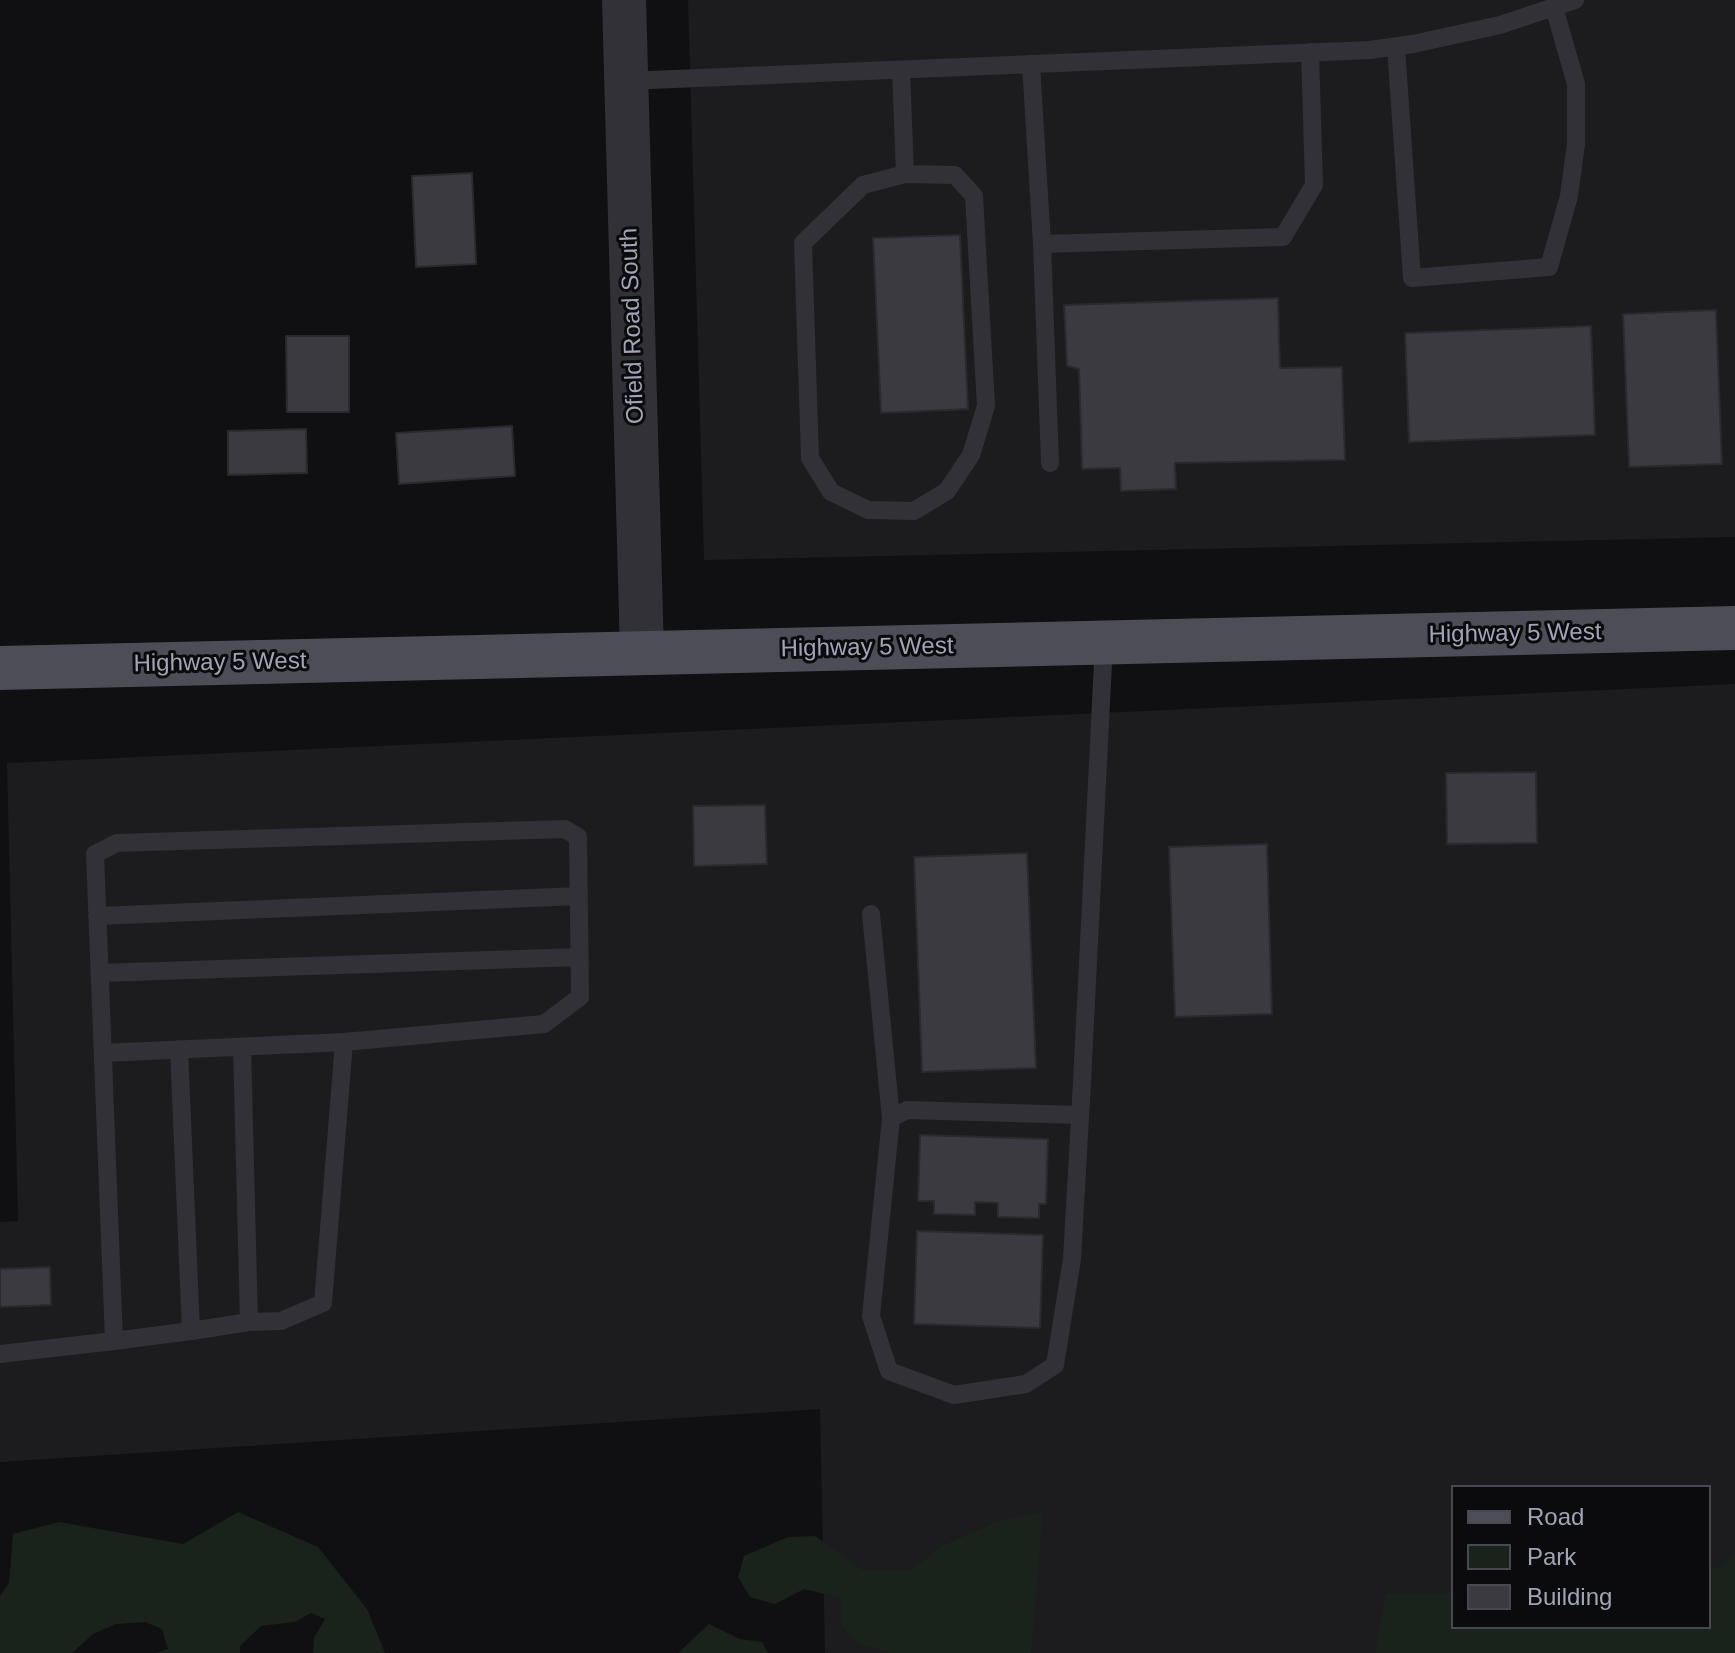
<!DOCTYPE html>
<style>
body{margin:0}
#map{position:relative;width:1735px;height:1653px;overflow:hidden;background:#101012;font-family:Arial,sans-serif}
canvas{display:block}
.legend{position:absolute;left:1451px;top:1485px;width:260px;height:144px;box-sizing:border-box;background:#0b0b0d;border:2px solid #474850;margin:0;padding:10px 14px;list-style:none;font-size:24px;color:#a0a4b4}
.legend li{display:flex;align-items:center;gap:16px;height:40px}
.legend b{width:40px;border:2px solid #474850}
</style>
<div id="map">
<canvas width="1735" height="1653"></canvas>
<ul class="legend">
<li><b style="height:10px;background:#4c4d56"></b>Road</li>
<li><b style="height:22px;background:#1a221c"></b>Park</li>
<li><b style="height:22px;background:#3a3a40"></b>Building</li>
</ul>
</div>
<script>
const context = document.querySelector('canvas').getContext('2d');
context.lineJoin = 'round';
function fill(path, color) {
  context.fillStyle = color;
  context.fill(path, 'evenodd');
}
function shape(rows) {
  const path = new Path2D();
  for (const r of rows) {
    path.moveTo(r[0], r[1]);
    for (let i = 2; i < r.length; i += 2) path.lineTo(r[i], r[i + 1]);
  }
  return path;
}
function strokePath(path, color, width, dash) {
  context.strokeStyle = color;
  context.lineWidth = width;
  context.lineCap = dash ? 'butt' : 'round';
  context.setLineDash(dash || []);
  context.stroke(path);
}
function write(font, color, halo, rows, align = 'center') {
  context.font = font + ' Arial,sans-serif';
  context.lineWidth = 6;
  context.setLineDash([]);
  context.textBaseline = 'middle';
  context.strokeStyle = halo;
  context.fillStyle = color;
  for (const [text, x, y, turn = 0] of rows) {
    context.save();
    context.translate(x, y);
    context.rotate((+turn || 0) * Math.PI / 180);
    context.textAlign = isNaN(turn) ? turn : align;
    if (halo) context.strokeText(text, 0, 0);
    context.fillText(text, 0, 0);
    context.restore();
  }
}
fill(shape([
 [688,0,1735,0,1735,537,704,560],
 [1735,684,1735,1653,825,1653,820,1409,0,1462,0,1222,18,1221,7,763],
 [1453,1487,1709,1487,1709,1627,1453,1627]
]), '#1c1c1f');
fill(shape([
 [238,1512,318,1547,367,1609,385,1653,313,1653,314,1638,325,1619,311,1613,295,1622,261,1626,240,1646,240,1653,156,1653,168,1649,162,1629,145,1622,116,1624,93,1634,72,1653,0,1653,0,1596,9,1583,13,1534,59,1522,183,1544],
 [1043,1513,1031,1653,890,1653,859,1644,841,1625,841,1598,804,1589,775,1604,750,1597,738,1577,744,1556,788,1537,815,1536,864,1571,910,1571,942,1546,1001,1520],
 [1735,1553,1735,1653,1375,1653,1386,1594,1453,1593,1453,1627,1709,1627,1709,1569,1724,1566],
 [709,1624,740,1639,762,1642,768,1653,678,1653]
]), '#1a221c');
const building = shape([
 [472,173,476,264,416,267,412,176,472,173],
 [960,235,968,409,881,413,873,238,960,235],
 [1278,298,1280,368,1342,367,1345,460,1175,463,1176,489,1121,491,1120,468,1082,469,1079,369,1067,366,1064,305,1278,298],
 [1716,310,1722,464,1629,467,1623,314,1716,310],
 [1591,326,1595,435,1409,442,1405,333,1591,326],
 [286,336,349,336,349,412,287,412,286,336],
 [512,426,515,476,399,484,396,433,512,426],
 [306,429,307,473,228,475,228,431,306,429],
 [1536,772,1537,843,1447,844,1446,773,1536,772],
 [765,805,767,864,694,866,693,806,765,805],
 [1267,844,1272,1014,1175,1017,1169,847,1267,844],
 [1027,853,1036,1068,922,1072,914,857,1027,853],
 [920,1135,1048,1139,1046,1204,1039,1204,1039,1218,998,1217,998,1203,975,1202,975,1215,934,1214,934,1201,918,1201,920,1135],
 [917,1231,1043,1235,1040,1328,914,1324,917,1231],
 [50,1267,51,1305,0,1307,0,1269,50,1267]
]);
fill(building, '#3a3a40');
strokePath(building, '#2a2a2e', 2);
strokePath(shape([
 [1396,47,1412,278,1549,267,1569,196,1576,144,1576,84,1554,7],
 [1031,64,1042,244,1050,463],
 [901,70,905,174,863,185,803,243,810,458,831,492,868,510,914,511,947,491,971,455,986,406,974,196,955,175,905,174],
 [626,81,1370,50,1413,44,1500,25,1575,0],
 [1042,244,1283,237,1314,185,1310,52],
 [871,914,891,1118],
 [97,916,579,896],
 [100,973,579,957],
 [242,1047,249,1322],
 [179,1049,191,1331],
 [103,1053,344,1042],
 [1080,1115,907,1110,891,1118,871,1316,889,1371,954,1395,1026,1384,1055,1365,1072,1259,1082,1082,1104,643],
 [0,1354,114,1341,191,1331,249,1322,281,1321,323,1303,344,1042,544,1024,580,997,578,837,565,829,117,843,95,854,114,1341]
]), '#313137', 18);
strokePath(shape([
 [624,0,642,652]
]), '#313137', 44);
strokePath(shape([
 [0,668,1735,628]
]), '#4c4d56', 44);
write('24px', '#a0a4b4', '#0b0b0d', [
 ["Ofield Road South",633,326,-92],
 ["Highway 5 West",1515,634,-1],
 ["Highway 5 West",867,648,-1],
 ["Highway 5 West",220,663,-1]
]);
</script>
